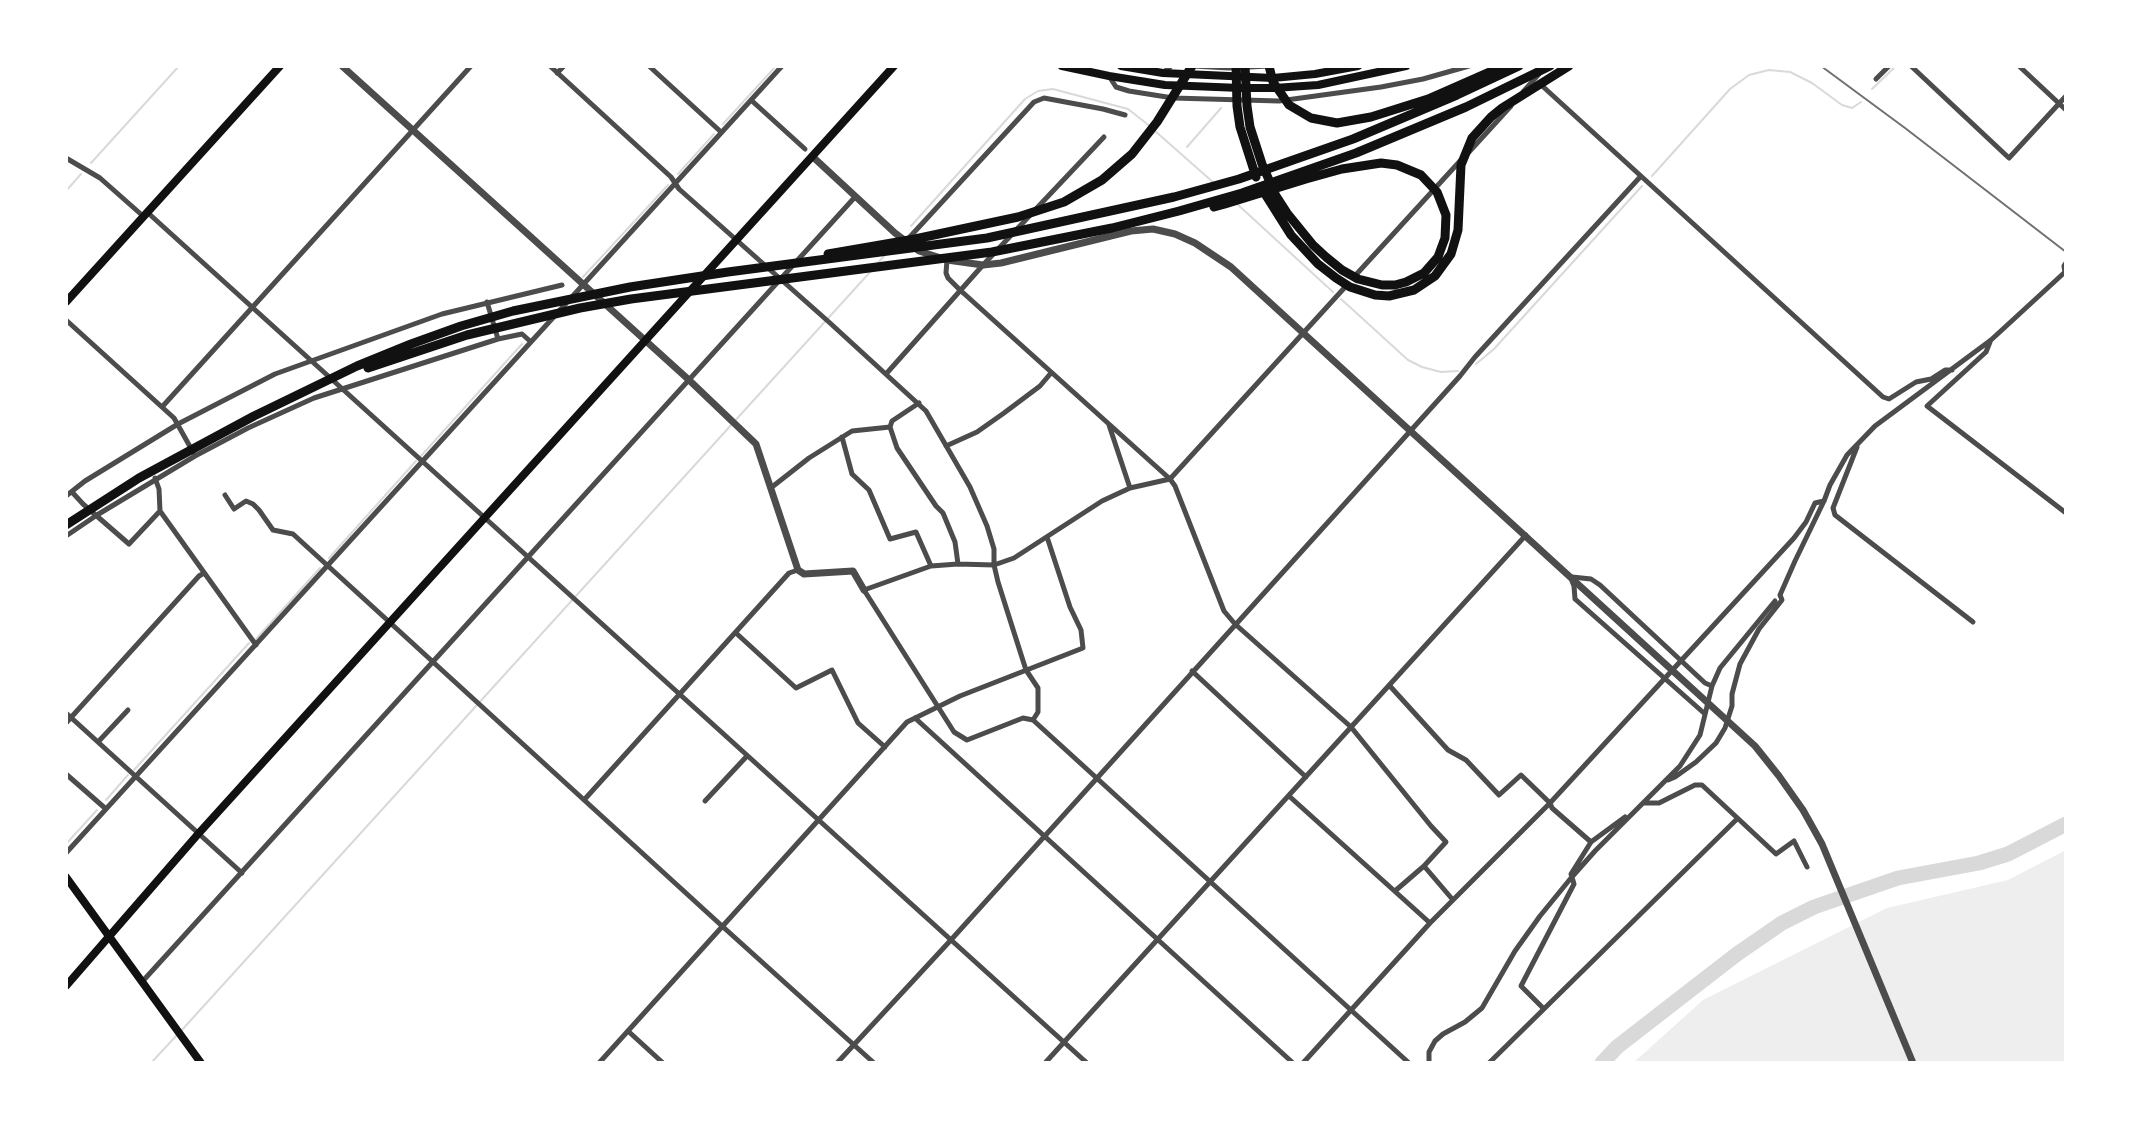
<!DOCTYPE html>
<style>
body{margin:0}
#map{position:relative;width:2132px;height:1129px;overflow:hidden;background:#fff;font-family:Figtree,sans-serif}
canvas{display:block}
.frame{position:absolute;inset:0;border:68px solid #fff;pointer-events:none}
</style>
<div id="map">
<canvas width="2132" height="1129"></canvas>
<div class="frame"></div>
</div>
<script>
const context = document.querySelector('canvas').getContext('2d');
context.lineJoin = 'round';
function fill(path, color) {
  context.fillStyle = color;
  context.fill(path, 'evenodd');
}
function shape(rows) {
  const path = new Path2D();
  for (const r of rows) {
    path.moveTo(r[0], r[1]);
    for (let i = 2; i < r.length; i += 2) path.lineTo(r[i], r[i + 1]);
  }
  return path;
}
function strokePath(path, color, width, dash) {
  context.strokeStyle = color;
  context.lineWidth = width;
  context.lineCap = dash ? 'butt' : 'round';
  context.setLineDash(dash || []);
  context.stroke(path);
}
fill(shape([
 [2066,850,2066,1063,1633,1063,1703,1000,1887,908,2008,880]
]), '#eee');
strokePath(shape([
 [1872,89,1896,66],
 [723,124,776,66],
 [1155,131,1214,183],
 [1187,147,1221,108],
 [91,163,179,66],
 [678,174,714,134],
 [1652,176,1730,89,1749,75,1769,70,1790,72,1812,83,1842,105,1852,108,1861,102],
 [66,191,81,174],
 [1236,203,1333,292],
 [911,226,1025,99,1038,91,1053,89,1128,109,1151,127],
 [877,264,885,255],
 [583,277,668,185],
 [1341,299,1408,360,1422,367,1441,372,1458,371],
 [1476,364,1494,349,1642,186],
 [421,456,522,344],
 [329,558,416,461],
 [256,639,320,568],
 [134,770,249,643],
 [106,800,128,775],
 [66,844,97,810],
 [181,1031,871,271],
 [151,1063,177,1035]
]), '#d9d9d9', 2);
strokePath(shape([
 [1602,1063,1617,1047,1675,1002,1737,954,1782,923,1814,907,1898,878,1979,863,2008,854,2066,824]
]), '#d9d9d9', 15);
strokePath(shape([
 [550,66,671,177,679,189,830,323,926,411,970,487,987,526,994,549,994,565,998,582,1011,623,1026,670,1038,688,1038,712,1033,720],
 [649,66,721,132],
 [1193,66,1229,68,1269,66],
 [1911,66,2009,158,2066,96],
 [2019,66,2066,110],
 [557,73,564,66],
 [1163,73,1171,66],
 [1109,76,1116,87,1129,91,1173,98,1279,101,1381,87,1423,79,1469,66],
 [1876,79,1889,66],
 [1539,83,1883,397,1889,399,1916,382,1931,379,1945,370,1952,370],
 [1523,92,1539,74],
 [751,100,805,149],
 [1469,152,1511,106],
 [66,158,100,178,143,216],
 [147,212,1087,1063],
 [907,240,1034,102,1044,98,1103,109,1125,115],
 [947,260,946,273,948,278,960,290,1170,479,1175,486,1224,611,1235,624,1351,727,1431,826,1446,842,1424,866],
 [1353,278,1460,161],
 [1347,285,1170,479,1130,488,1102,501,1014,558,994,565,958,564,931,566,864,590,954,732,967,740,1023,718,1033,720,1409,1063],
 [487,302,498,339],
 [66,320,174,418,193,452],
 [1990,342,1986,352,1927,406,2066,513],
 [886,374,983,265,1104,137],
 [919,403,892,421,890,427,897,448,936,506,943,513,955,542,958,564],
 [162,407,471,66],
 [1109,425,1130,488],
 [842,437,852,474,869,490,890,539,916,532,931,566],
 [946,446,977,432,1004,413,1040,386,1051,373],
 [1857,447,1833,508,1835,515,1973,622],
 [155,478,159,489,160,511,256,645],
 [772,487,809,458,852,431,890,427],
 [72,492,83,504,129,544,160,511],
 [225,495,234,509,246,501,253,504,259,510,273,530,293,534,722,926,874,1063],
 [66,496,85,481,178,424,275,374,442,314,562,285],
 [66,536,97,515,195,456,248,428,314,398,498,339,522,334,531,342],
 [1572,577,1591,579,1600,585,1705,683,1712,686],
 [1571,578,1574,586,1575,599,1705,714],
 [736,633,796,688,832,670,858,723,885,747],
 [1192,671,1306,777],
 [1389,685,1448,750,1466,760,1499,795,1521,775,1550,803,1552,808,1591,842],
 [66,713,242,873],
 [915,718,1293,1063],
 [66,723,199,576,204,573],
 [98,742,128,710],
 [66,774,106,809],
 [1668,780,1675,777,1696,762,1716,743,1725,728,1732,706,1732,694,1740,664,1759,629,1782,600,1780,595,1795,561,1824,501,1830,485,1847,455,1875,426,1991,340,2065,272,2064,266,2066,263],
 [1289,796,1430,923],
 [584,800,789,573,798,570],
 [705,801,747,756],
 [1644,803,1659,803,1695,785,1702,785,1776,854,1794,841,1807,867],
 [66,853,782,66],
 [1395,891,1424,866,1453,900],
 [142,982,855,197],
 [1543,1008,1521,986,1574,884,1571,874,1591,842,1625,817],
 [628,1031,663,1063],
 [599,1063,907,722,960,696,1083,648,1081,630,1070,607,1047,537],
 [837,1063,950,941,1460,376,1475,357,1641,176],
 [1045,1063,1526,535],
 [1303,1063,1430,923,1550,803,1794,538,1806,522,1815,503,1824,501],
 [1429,1063,1429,1052,1435,1041,1443,1034,1465,1022,1482,1008,1515,951,1540,916,1571,878,1595,851,1680,766,1700,735,1712,686,1720,668,1775,601],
 [1489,1063,1737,819]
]), '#4c4c4c', 5);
strokePath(shape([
 [342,66,689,380,756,444,798,570,804,574,853,571,864,590],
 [813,157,895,233,919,251,947,260,983,265,1001,263,1131,231,1153,229,1175,234,1195,243,1231,267,1755,746,1779,776,1803,810,1822,844,1913,1063]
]), '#4c4c4c', 7);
strokePath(shape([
 [66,302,280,66]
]), '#111', 8);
strokePath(shape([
 [66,877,201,1063],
 [66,986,199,833,894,66]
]), '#111', 8);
strokePath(shape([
 [1062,66,1109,76,1165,85,1241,88,1274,88,1318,85,1406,66],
 [1121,66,1163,73,1273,78,1315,74,1358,66]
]), '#111', 8);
strokePath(shape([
 [1236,66,1237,106,1240,127,1256,177],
 [1269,66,1273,82,1289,105,1311,118,1337,123,1371,117,1428,99,1503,66],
 [1262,189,1291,235,1318,264,1336,278,1350,287,1375,295,1389,296,1414,290,1435,276,1451,254,1458,230,1461,165,1472,138,1491,117,1502,108,1569,66],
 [1214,207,1225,204,1306,179,1342,169,1381,163,1397,165,1421,175,1437,192,1446,215,1445,238,1438,257,1424,273,1406,282,1395,285,1382,285,1358,279,1342,270,1326,257,1313,245,1287,213,1276,196,1262,164,1250,127,1247,106,1245,66],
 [828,254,915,239,1018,217,1064,202,1102,180,1132,154,1157,122,1192,66],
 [368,368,467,335,580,308,631,299,992,252,1112,228,1179,211,1242,193,1356,153,1466,107,1550,66],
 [66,525,139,478,254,416,357,366,411,344,461,326,513,311,630,287,728,272,987,238,1174,197,1239,179,1353,139,1457,95,1519,66]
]), '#111', 9);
strokePath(shape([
 [1821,66,1905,128,2066,252]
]), '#707070', 2);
</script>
